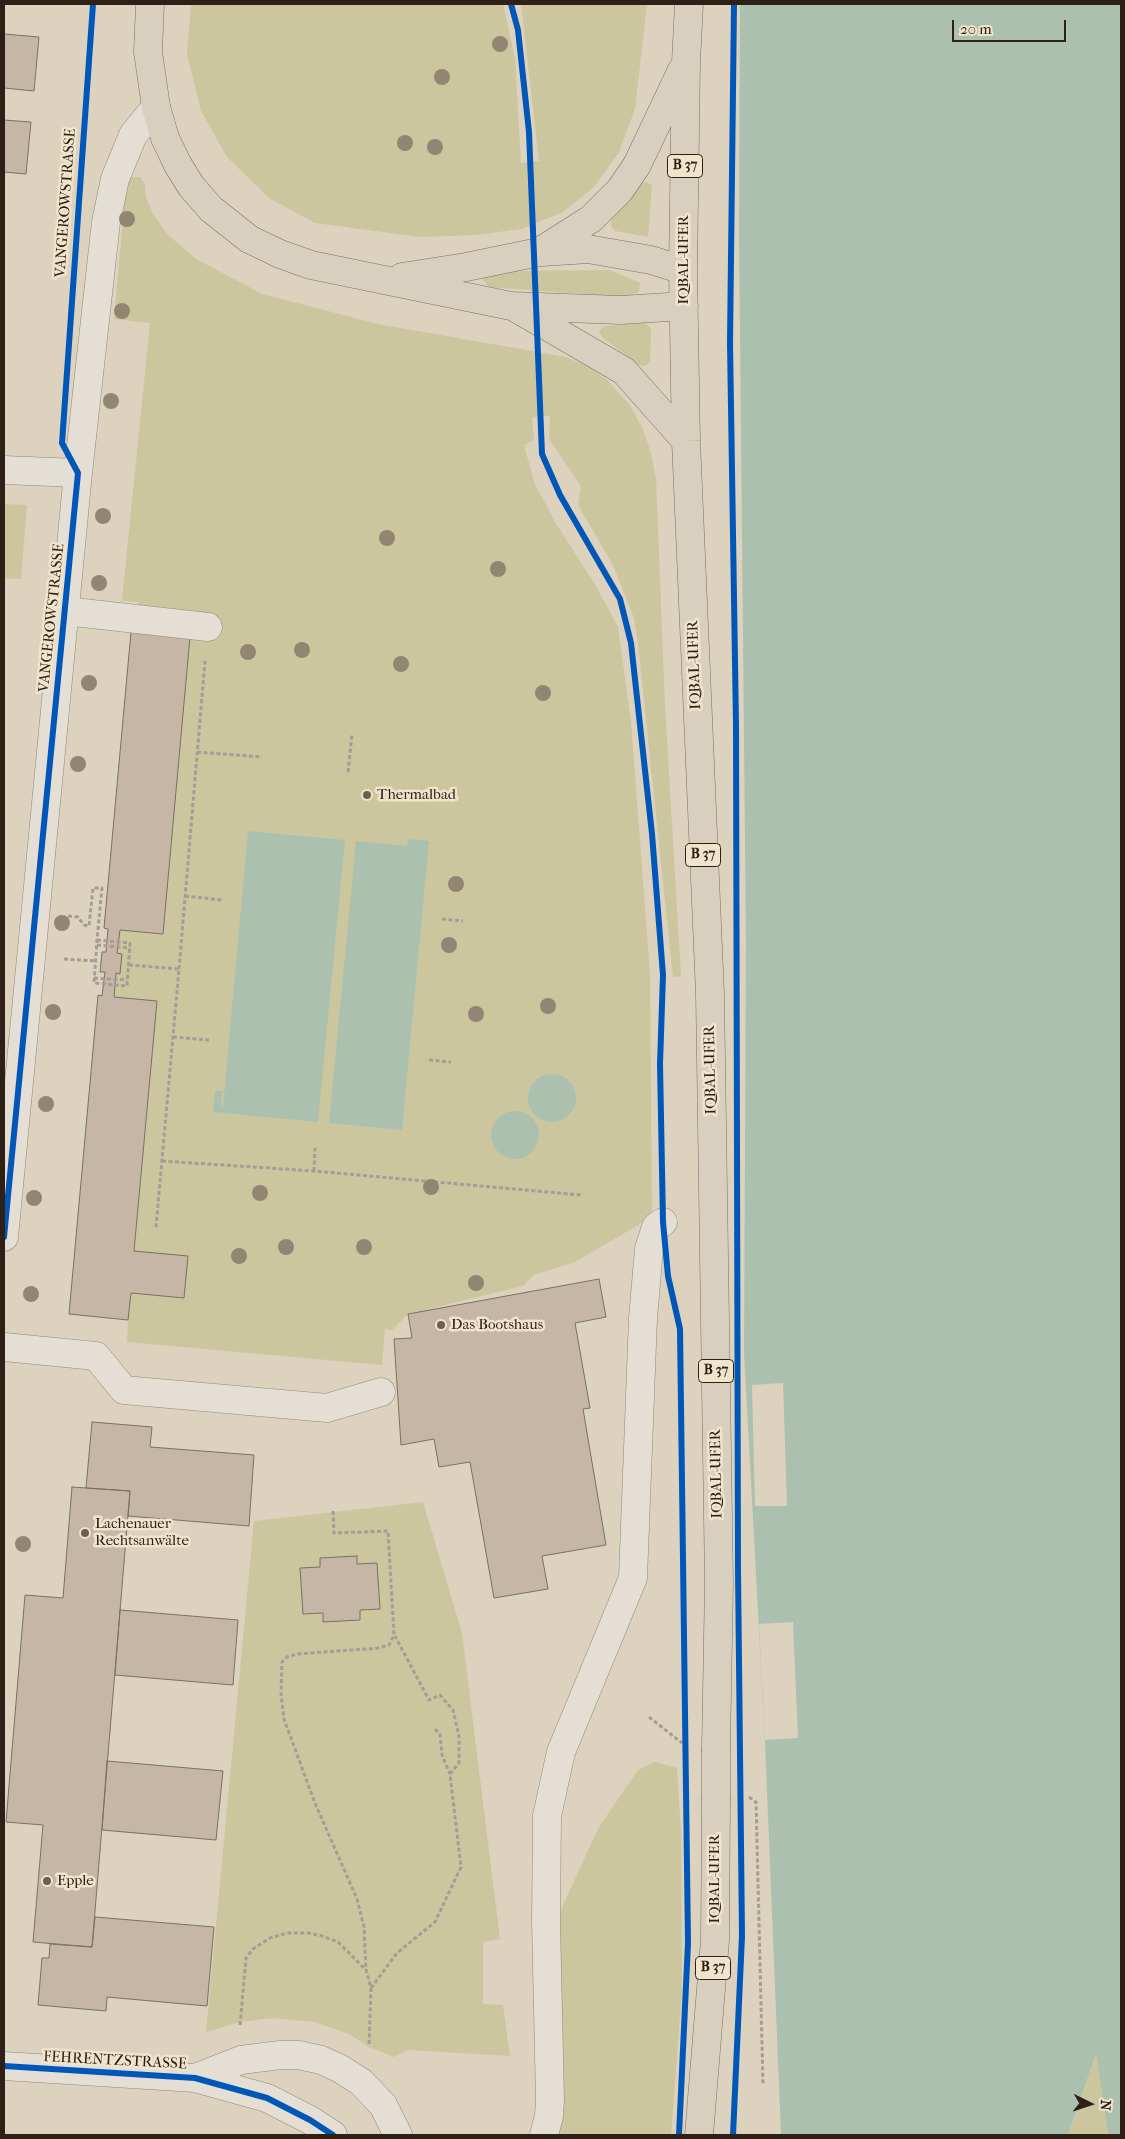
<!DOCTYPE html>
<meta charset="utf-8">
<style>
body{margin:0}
#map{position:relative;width:1125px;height:2139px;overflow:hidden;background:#dcd2bd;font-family:"IM FELL French Canon",serif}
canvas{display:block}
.frame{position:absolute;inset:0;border:5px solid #2f2017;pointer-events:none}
.north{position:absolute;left:1065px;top:2079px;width:50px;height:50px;-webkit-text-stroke:4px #f1e4cc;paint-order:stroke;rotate:94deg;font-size:14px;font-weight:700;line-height:20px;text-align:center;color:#2f2017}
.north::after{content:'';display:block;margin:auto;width:18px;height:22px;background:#2f2017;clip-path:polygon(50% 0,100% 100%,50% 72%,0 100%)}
.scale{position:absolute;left:952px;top:20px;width:114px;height:22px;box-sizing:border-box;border:2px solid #2f2017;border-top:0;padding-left:6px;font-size:15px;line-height:18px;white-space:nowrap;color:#2f2017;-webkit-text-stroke:4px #f1e4cc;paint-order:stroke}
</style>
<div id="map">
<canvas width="1125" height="2139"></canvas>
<div class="frame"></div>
<div class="north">N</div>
<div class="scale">20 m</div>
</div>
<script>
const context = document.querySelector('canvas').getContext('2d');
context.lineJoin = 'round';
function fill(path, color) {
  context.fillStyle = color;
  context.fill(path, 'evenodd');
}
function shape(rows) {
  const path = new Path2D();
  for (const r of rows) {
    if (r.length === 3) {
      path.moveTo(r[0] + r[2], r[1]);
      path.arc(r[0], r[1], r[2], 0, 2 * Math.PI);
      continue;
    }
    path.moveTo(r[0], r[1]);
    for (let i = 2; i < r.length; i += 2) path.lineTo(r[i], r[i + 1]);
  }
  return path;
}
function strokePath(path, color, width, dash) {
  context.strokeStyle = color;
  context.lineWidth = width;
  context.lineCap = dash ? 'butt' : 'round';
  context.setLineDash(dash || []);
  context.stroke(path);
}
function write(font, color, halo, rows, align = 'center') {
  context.font = font + ' "IM FELL French Canon",serif';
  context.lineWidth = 5;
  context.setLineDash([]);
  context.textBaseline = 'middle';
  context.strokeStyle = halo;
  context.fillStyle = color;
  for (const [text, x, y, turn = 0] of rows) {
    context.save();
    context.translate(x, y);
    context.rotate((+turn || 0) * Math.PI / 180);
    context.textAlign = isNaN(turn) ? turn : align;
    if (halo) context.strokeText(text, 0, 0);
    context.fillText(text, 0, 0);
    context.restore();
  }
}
fill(shape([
 [191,4,503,4,515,59,521,163,539,161,521,4,647,4,635,109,619,152,594,187,563,212,521,229,476,235,420,237,315,223,269,198,227,157,201,111,187,54],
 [132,177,140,177,145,185,146,197,153,214,168,235,198,260,262,294,378,324,566,357,591,368,607,380,629,404,642,427,651,453,656,479,665,705,681,976,673,977,638,643,634,618,613,565,578,505,581,486,549,439,550,416,532,417,534,440,524,445,534,482,555,522,596,586,618,627,631,721,650,974,652,1217,575,1262,534,1275,523,1286,408,1314,392,1330,385,1329,382,1365,127,1342,128,1320,69,1314,98,995,108,996,110,973,100,972,102,952,112,953,108,929,104,928,131,632,133,618,139,602,122,601,150,323,114,319,126,184],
 [647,182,652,186,648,237,615,231,611,226,612,217,642,183],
 [610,270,640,283,639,292,632,295,607,296,489,287,483,280,484,275,490,271],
 [644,323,648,325,651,329,650,362,645,366,639,365,603,338,599,331,604,326],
 [4,504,27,505,21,579,4,578],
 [423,1502,462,1633,500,1939,483,1942,483,2004,503,2005,510,2056,407,2050,394,2057,369,2047,349,2034,315,2022,272,2018,240,2022,206,2032,254,1521],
 [655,1762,677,1768,681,1831,682,1991,671,2135,554,2135,557,1918,599,1827,638,1770],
 [1096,2051,1108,2135,1068,2135]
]), '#ccc69f');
fill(shape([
 [740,4,1121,4,1121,2135,1108,2135,1096,2053,1068,2135,781,2135,765,1742,744,1352,746,943,739,233],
 [248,831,345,840,318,1122,213,1112,215,1091,222,1091,221,1106,223,1106],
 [408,839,429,841,402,1130,329,1123,356,841,407,846],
 [552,1098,24],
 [515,1135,24]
]), '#acc0b0');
fill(shape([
 [783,1383,787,1506,755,1506,752,1385],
 [793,1622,798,1738,765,1740,759,1624]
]), '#dcd2bd');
const building = shape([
 [4,34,39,37,34,91,4,88,4,34],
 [4,120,31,122,26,174,4,172,4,120],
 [131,632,190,637,163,934,120,930,117,953,122,954,120,974,116,973,114,997,157,1001,134,1251,188,1256,184,1298,131,1293,128,1320,69,1314,98,995,102,996,105,972,100,972,102,952,106,952,108,929,104,928,131,632],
 [599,1279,606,1317,575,1323,590,1408,583,1409,606,1545,542,1556,548,1589,494,1598,470,1462,439,1467,434,1439,401,1445,394,1339,412,1338,408,1314,599,1279],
 [92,1422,152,1427,150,1447,254,1455,249,1526,128,1516,130,1491,86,1488,92,1422],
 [72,1487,130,1491,92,1947,33,1942,43,1825,6,1822,25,1595,63,1598,72,1487],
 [357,1556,357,1564,377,1563,380,1609,360,1610,360,1620,323,1622,323,1613,303,1614,300,1568,320,1567,320,1558,357,1556],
 [120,1610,238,1620,233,1685,115,1675,120,1610],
 [107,1761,223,1771,216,1840,102,1830,107,1761],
 [95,1917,214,1927,207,2006,107,1997,106,2011,38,2005,42,1958,49,1958,50,1944,92,1947,95,1917]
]);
fill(building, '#c5b6a6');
strokePath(building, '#787166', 1);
const minor = shape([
 [4,470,78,473],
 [65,611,208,627],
 [4,1237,78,473,106,222,115,179,133,135,156,107],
 [4,1347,96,1356,124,1390,327,1408,381,1392],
 [4,2066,195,2078,267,2098,310,2120,333,2135],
 [195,2078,241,2060,280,2055,299,2055,321,2060,339,2068,361,2082,383,2105,398,2135],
 [544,2135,549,2116,550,2100,546,1922,547,1816,561,1752,633,1578,643,1318,649,1249,656,1227,663,1222]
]);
const major = shape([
 [150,4,148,52,156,107,165,138,178,165,191,186,211,209,249,239,280,254,311,265,511,306,621,310,684,306],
 [689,4,686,62,683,270,686,441,710,994,719,1583,716,1748],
 [542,252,588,249,651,260,683,270],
 [402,277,466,267,539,252,591,219,620,190,637,165,682,70],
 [514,307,624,371,686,441],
 [699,2135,715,1940,716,1801]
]);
strokePath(minor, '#91897d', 29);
strokePath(major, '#787166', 29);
strokePath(shape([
 [197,752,262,757],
 [348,772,352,734],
 [185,896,222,900],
 [68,916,78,917,84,925,89,926,93,888,102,888,97,940,94,983,127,986,130,943,97,940],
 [442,919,463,921],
 [97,945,130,948],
 [64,959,96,961],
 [129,965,179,969,156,1227],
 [179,969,205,661],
 [94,978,127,980],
 [173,1037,209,1040],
 [429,1060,451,1062],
 [162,1161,314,1171,581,1195],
 [314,1171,315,1148],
 [333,1511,334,1533,388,1531,394,1635,389,1645,378,1648,298,1654,287,1657,282,1662,281,1694,284,1719,315,1803,357,1899,364,1927,366,1970,371,1988,369,2046],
 [649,1717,682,1743],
 [435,1729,440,1734,442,1755,450,1774],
 [749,1797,756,1802,763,2085],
 [371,1988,397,1953,435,1922,461,1867,450,1774,459,1763,459,1736,453,1710,440,1695,429,1700,395,1636],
 [240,2025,246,1958,253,1949,270,1938,287,1933,308,1933,322,1936,338,1942,366,1970]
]), '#a39d95', 3, [4, 2.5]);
strokePath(minor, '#e4ded4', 28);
strokePath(major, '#d8cfbf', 28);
const majorBridge = shape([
 [716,1748,716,1801]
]);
strokePath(majorBridge, '#787166', 29, []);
strokePath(majorBridge, '#d8cfbf', 28);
strokePath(shape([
 [511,4,518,30,529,132,542,454,560,495,620,599,631,643,652,834,663,975,660,1064,663,1222,668,1276,680,1329,688,1943,679,2135],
 [4,1237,78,473,62,443,93,4],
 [4,2066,195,2078,267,2098,310,2120,333,2135],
 [733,2135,742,1936,738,1570,736,725,730,343,734,4]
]), '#0057b8', 6);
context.fillStyle = '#918671';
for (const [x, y] of [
 [500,44],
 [442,77],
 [405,143],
 [435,147],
 [127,219],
 [122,311],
 [111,401],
 [103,516],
 [387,538],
 [498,569],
 [99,583],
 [302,650],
 [248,652],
 [401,664],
 [89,683],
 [543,693],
 [78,764],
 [456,884],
 [62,923],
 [449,945],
 [548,1006],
 [53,1012],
 [476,1014],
 [46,1104],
 [431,1187],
 [260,1193],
 [34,1198],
 [286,1247],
 [364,1247],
 [239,1256],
 [476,1283],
 [31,1294],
 [23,1544]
]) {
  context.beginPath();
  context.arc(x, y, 8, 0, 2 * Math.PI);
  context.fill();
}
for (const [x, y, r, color] of [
 [367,795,5,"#6c5e51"],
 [441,1325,5,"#6c5e51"],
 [85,1533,5,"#6c5e51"],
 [47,1881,5,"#6c5e51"]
]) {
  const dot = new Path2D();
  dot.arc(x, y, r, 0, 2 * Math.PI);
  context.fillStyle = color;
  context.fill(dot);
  strokePath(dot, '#f1e4cc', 2);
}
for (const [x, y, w] of [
 [685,166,35],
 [703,855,35],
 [716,1371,35],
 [713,1968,35]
]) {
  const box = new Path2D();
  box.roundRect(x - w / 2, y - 11.5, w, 23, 4);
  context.fillStyle = '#f1e4cc';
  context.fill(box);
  strokePath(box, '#2f2017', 1);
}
write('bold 14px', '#2f2017', null, [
 ["B 37",685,166],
 ["B 37",703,855],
 ["B 37",716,1371],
 ["B 37",713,1968]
]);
write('15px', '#2f2017', '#f1e4cc', [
 ["VANGEROWSTRASSE",66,203,-86],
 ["IQBAL-UFER",684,260,-90],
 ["VANGEROWSTRASSE",52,618,-84],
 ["IQBAL-UFER",695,665,-92],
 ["IQBAL-UFER",711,1070,-91],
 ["IQBAL-UFER",717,1474,-91],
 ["IQBAL-UFER",715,1879,-90],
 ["FEHRENTZSTRASSE",115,2061,3]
]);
write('15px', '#2f2017', '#f1e4cc', [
 ["Thermalbad",377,795],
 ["Das Bootshaus",451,1325],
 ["Lachenauer",95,1524],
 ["Rechtsanwälte",95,1541],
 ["Epple",57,1881]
], 'left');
</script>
